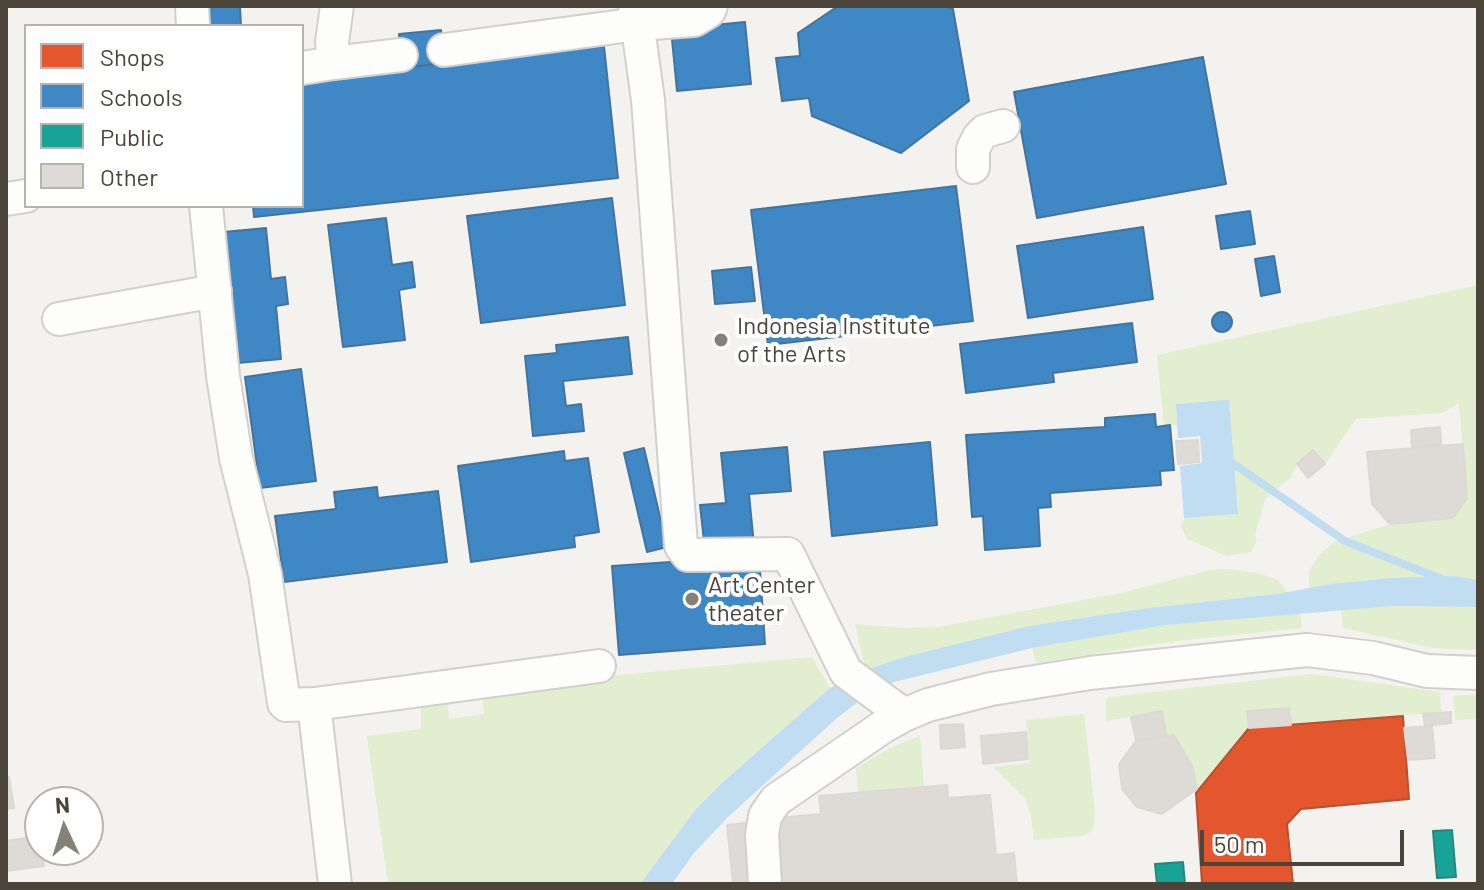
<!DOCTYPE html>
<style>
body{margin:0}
#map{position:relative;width:1484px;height:890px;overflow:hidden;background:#f4f2ee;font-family:Barlow,sans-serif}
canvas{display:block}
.frame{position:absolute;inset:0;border:8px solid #4b4439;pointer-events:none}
.legend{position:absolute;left:24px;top:24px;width:280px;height:184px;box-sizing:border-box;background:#fff;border:2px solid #b7b4b0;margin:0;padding:10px 14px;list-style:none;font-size:24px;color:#4b4439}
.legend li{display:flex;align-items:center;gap:16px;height:40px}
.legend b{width:40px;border:2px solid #b7b4b0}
.north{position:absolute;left:24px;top:786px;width:80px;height:80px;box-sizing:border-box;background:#fff;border:2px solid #b7b4b0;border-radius:50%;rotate:356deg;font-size:22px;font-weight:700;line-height:32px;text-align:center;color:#4b4439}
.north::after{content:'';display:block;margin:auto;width:28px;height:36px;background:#868178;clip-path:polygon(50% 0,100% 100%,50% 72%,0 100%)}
.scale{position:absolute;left:1200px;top:830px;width:204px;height:36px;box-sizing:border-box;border:4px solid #4b4439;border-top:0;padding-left:10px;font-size:24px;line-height:28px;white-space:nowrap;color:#4b4439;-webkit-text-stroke:6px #fff;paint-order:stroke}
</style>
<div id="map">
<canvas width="1484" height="890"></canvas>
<div class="frame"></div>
<ul class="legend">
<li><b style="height:22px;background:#e4572e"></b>Shops</li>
<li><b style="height:22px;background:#3f88c5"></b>Schools</li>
<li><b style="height:22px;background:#17a398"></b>Public</li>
<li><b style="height:22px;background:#dedbd6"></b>Other</li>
</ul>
<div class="north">N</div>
<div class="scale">50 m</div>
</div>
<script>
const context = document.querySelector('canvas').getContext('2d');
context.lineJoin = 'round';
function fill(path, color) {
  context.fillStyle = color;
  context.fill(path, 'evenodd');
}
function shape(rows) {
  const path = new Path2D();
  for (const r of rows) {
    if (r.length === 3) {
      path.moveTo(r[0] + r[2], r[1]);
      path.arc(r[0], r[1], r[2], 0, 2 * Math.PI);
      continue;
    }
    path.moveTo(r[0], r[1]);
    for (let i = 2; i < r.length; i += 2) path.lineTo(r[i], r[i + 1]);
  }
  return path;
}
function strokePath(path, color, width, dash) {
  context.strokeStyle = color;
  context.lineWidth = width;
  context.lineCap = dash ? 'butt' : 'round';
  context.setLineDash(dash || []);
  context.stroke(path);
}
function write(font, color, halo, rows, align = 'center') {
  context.font = font + ' Barlow,sans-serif';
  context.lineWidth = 8;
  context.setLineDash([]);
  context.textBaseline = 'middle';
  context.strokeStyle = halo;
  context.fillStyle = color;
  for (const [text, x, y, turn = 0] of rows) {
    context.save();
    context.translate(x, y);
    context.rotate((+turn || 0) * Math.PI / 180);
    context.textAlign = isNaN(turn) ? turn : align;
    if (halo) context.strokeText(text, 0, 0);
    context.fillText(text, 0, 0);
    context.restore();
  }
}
fill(shape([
 [1478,285,1478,580,1454,576,1331,584,1309,589,1309,571,1319,555,1334,542,1390,524,1453,518,1467,498,1459,403,1442,413,1356,419,1325,464,1313,451,1297,464,1291,477,1265,499,1255,534,1257,541,1251,552,1227,556,1187,539,1181,527,1184,518,1238,514,1229,401,1176,404,1177,425,1164,426,1157,355],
 [1228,569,1258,573,1278,580,1288,593,1149,608,901,658,869,669,864,664,855,624,904,628,938,627,1121,593,1210,570],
 [1393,606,1478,607,1478,650,1432,648,1343,628,1341,610],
 [1300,612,1302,628,1169,642,1036,663,1032,648,1166,625],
 [812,657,830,688,723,782,696,809,640,884,388,884,367,736,421,729,421,699,447,695,449,719,484,714,482,691,586,678],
 [1311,674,1440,692,1441,712,1291,725,1289,708,1248,711,1249,728,1196,793,1192,766,1174,735,1166,736,1162,711,1106,721,1106,700,1109,697],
 [1478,694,1478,719,1455,720,1453,696],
 [1084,714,1095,810,1094,825,1090,832,1082,836,1034,840,1031,815,1025,799,993,767,1030,763,1026,720],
 [920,736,924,786,858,792,856,768,894,746]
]), '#e1eecf');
fill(shape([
 [1229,400,1238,514,1184,518,1180,466,1202,463,1200,436,1178,438,1176,404],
 [1454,576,1478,580,1478,607,1393,606,1166,625,1032,648,894,682,865,697,838,717,728,817,694,853,672,884,640,884,696,809,723,782,830,688,869,669,901,658,1030,626,1149,608,1277,594,1331,584,1392,578]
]), '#c0ddf1');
const shops = shape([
 [1403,716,1409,799,1301,809,1287,824,1293,884,1202,884,1196,793,1249,728,1403,716]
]);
fill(shops, '#e4572e');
strokePath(shops, '#b65131', 2);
const schools = shape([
 [195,6,240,6,241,26,197,26,195,6],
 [838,6,943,6,953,9,969,101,901,153,812,116,809,98,782,101,776,58,800,56,798,33,838,6],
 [745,22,751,84,677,91,671,29,745,22],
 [441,30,445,63,402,68,399,34,441,30],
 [604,46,618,178,254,217,253,206,302,206,302,79,604,46],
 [1203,57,1226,184,1037,218,1014,92,1203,57],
 [956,186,973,321,768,345,751,210,956,186],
 [612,198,625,305,481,323,467,216,612,198],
 [1250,211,1255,244,1221,249,1216,216,1250,211],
 [386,218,392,265,412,262,415,287,399,290,405,340,343,347,328,225,386,218],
 [1143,227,1153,299,1028,318,1017,246,1143,227],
 [266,228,271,279,285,277,288,304,276,306,281,359,227,364,213,233,266,228],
 [1274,256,1280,292,1261,296,1255,259,1274,256],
 [751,267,755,301,715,304,712,271,751,267],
 [1222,322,10],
 [1132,323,1137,362,1053,373,1054,382,966,393,960,344,1132,323],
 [628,337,632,374,563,381,566,406,581,404,584,431,533,436,525,356,557,353,556,345,628,337],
 [301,369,316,481,260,488,245,377,301,369],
 [1155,414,1156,427,1170,425,1174,470,1160,471,1161,485,1050,493,1051,507,1038,508,1040,546,985,550,983,516,972,517,966,435,1105,427,1105,418,1155,414],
 [930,442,937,525,832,536,824,452,930,442],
 [787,447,791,491,749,494,754,545,705,550,700,505,726,503,721,453,787,447],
 [644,448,667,547,647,552,624,453,644,448],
 [564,451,565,461,588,458,599,532,574,536,575,547,471,562,458,466,564,451],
 [377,487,378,498,438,491,447,562,284,582,275,516,336,509,334,492,377,487],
 [759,556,765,644,619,655,612,566,759,556]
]);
fill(schools, '#3f88c5');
strokePath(schools, '#43749b', 2);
const public = shape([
 [1452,830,1456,877,1437,878,1433,831,1452,830],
 [1183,862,1185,884,1157,884,1155,864,1183,862]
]);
fill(public, '#17a398');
strokePath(public, '#27867c', 2);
strokePath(shape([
 [1234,464,1345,541,1444,580]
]), '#c0ddf1', 8);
const building = shape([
 [1440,427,1441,444,1412,447,1411,430,1440,427],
 [1198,440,1199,462,1178,464,1176,441,1198,440],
 [1463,444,1467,498,1453,518,1390,524,1372,504,1367,452,1463,444],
 [1313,450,1325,464,1308,478,1297,464,1313,450],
 [1289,708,1291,725,1249,728,1247,711,1289,708],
 [1162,711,1166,736,1136,741,1131,717,1162,711],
 [1451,712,1451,723,1425,726,1423,714,1451,712],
 [963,724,965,747,941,749,940,725,963,724],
 [1432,726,1435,758,1408,760,1404,728,1432,726],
 [1026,732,1028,759,983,764,981,736,1026,732],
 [1174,735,1192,766,1197,789,1162,814,1137,807,1122,789,1119,764,1136,741,1174,735],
 [9,777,14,808,6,809,6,778,9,777],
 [947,785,948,798,990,795,996,855,1014,853,1017,884,770,884,769,874,782,873,778,818,821,814,819,796,947,785],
 [746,823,752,884,733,884,727,825,746,823],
 [40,836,44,866,6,871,6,841,40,836]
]);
fill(building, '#dedbd6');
strokePath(building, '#dcd9d4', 2);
const minor = shape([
 [192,6,193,26],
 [635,6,648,100,681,546,688,555,788,554,846,672,904,715],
 [444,50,638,24,694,20,709,11,711,6],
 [333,63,401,55],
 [302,68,333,63,332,42,337,6],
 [973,167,973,149,979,137,985,131,1003,126],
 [6,199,26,196],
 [206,206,223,376,236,458,265,574,284,703,286,705,314,704,377,696,599,666],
 [59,319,215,291],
 [314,704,335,884],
 [765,884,762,835,765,816,776,800,884,726,904,715,928,705,991,689,1090,673,1307,650,1373,658,1427,671,1478,673]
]);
strokePath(minor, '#d2d0cb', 36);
strokePath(minor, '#fdfdfc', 32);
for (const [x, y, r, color] of [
 [721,340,8,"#868178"],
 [692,599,8,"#868178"]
]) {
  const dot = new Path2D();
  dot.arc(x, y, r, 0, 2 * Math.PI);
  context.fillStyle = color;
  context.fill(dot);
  strokePath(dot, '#fff', 3);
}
write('24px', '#4b4439', '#fff', [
 ["Indonesia Institute",737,326],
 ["of the Arts",737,354],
 ["Art Center",708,585],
 ["theater",708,613]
], 'left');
</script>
